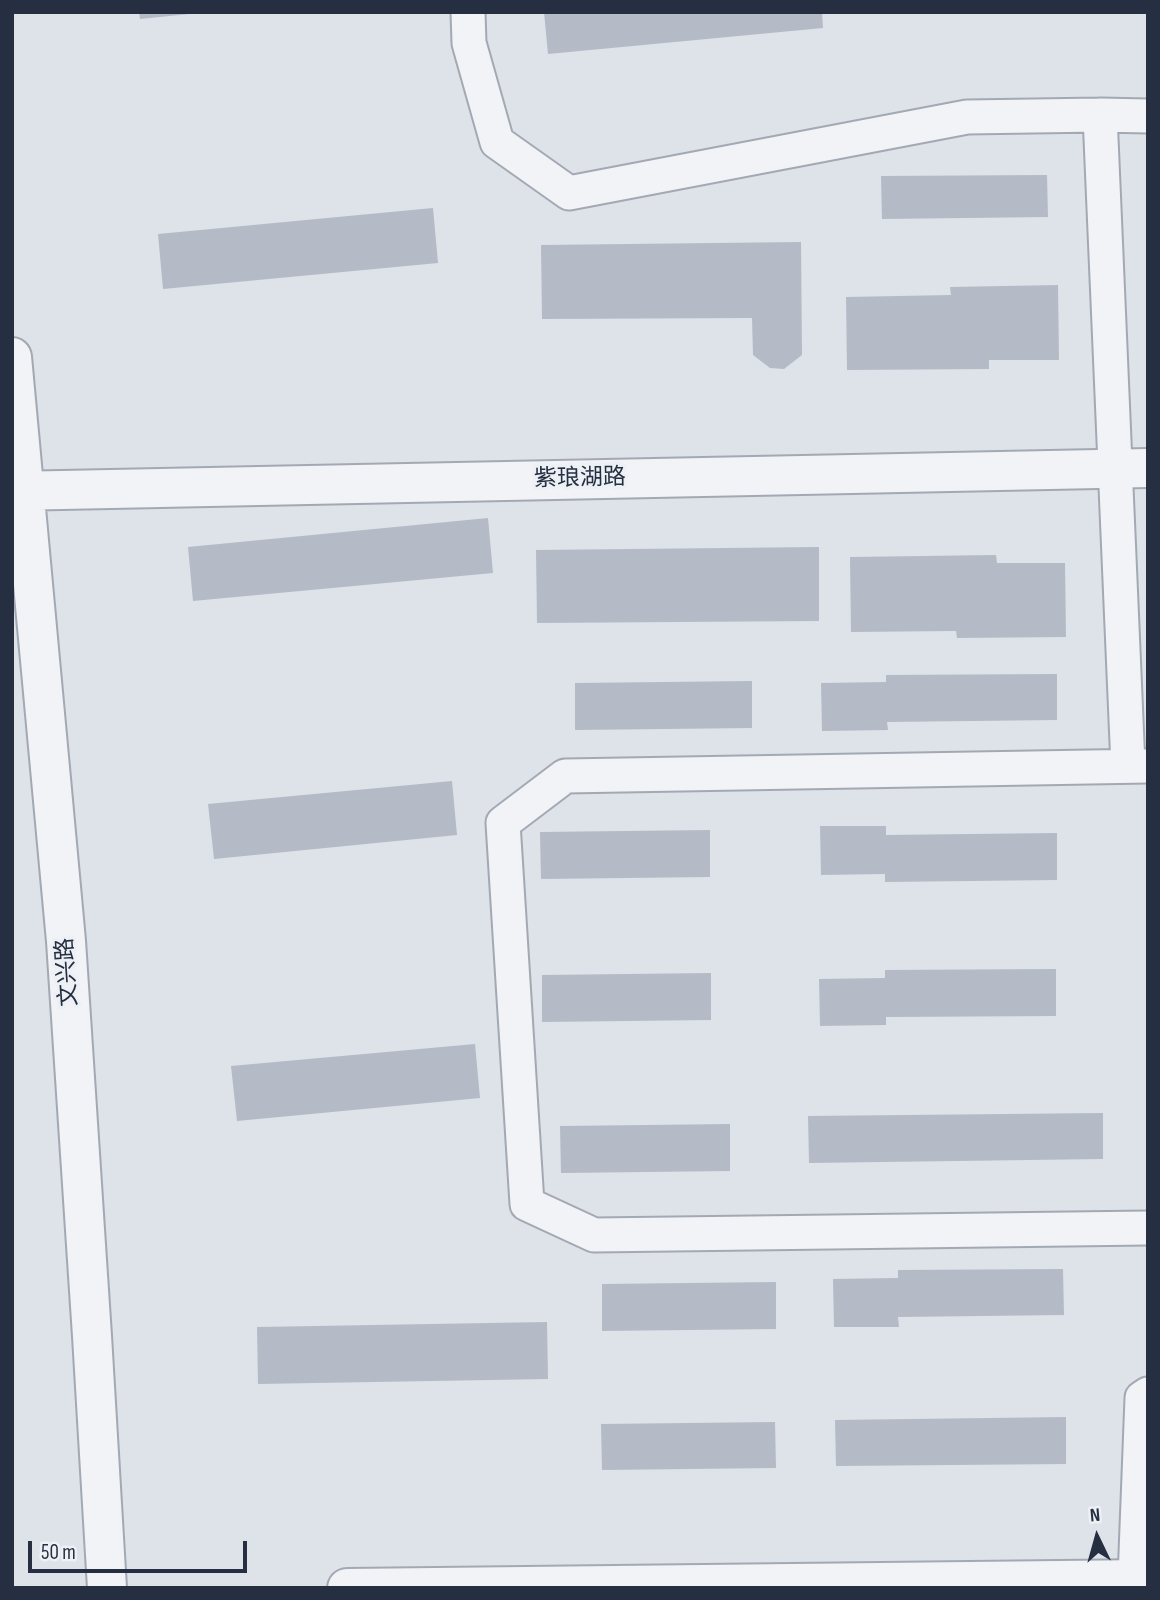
<!DOCTYPE html>
<meta charset="utf-8">
<style>
body{margin:0}
#map{position:relative;width:1160px;height:1600px;overflow:hidden;background:#dee2e9;font-family:"Sofia Sans Condensed",sans-serif}
canvas{display:block}
.frame{position:absolute;inset:0;border:14px solid #252f41;pointer-events:none}
.north{position:absolute;left:1062px;top:1502px;width:70px;height:70px;-webkit-text-stroke:5px #edf1f6;paint-order:stroke;rotate:355deg;font-size:19px;font-weight:700;line-height:28px;text-align:center;color:#252f41}
.north::after{content:'';display:block;margin:auto;width:24px;height:32px;background:#252f41;clip-path:polygon(50% 0,100% 100%,50% 72%,0 100%)}
.scale{position:absolute;left:28px;top:1541px;width:219px;height:32px;box-sizing:border-box;border:4px solid #252f41;border-top:0;padding-left:9px;font-size:21px;line-height:24px;white-space:nowrap;color:#252f41;-webkit-text-stroke:5px #edf1f6;paint-order:stroke}
</style>
<div id="map">
<canvas width="1160" height="1600"></canvas>
<div class="frame"></div>
<div class="north">N</div>
<div class="scale">50 m</div>
</div>
<script>
const context = document.querySelector('canvas').getContext('2d');
context.lineJoin = 'round';
function fill(path, color) {
  context.fillStyle = color;
  context.fill(path, 'evenodd');
}
function shape(rows) {
  const path = new Path2D();
  for (const r of rows) {
    path.moveTo(r[0], r[1]);
    for (let i = 2; i < r.length; i += 2) path.lineTo(r[i], r[i + 1]);
  }
  return path;
}
function strokePath(path, color, width, dash) {
  context.strokeStyle = color;
  context.lineWidth = width;
  context.lineCap = dash ? 'butt' : 'round';
  context.setLineDash(dash || []);
  context.stroke(path);
}
function write(font, color, halo, rows, align = 'center') {
  context.font = font + ' "Sofia Sans Condensed","Noto Sans SC",sans-serif';
  context.lineWidth = 7;
  context.setLineDash([]);
  context.textBaseline = 'middle';
  context.strokeStyle = halo;
  context.fillStyle = color;
  for (const [text, x, y, turn = 0] of rows) {
    context.save();
    context.translate(x, y);
    context.rotate((+turn || 0) * Math.PI / 180);
    context.textAlign = isNaN(turn) ? turn : align;
    if (halo) context.strokeText(text, 0, 0);
    context.fillText(text, 0, 0);
    context.restore();
  }
}
fill(shape([
 [139,12,189,12,189,14,140,19],
 [544,12,822,12,823,28,548,54],
 [1047,175,1048,217,882,219,881,176],
 [433,208,438,263,163,289,158,234],
 [801,242,802,355,784,369,770,368,753,355,752,318,542,319,541,245],
 [1058,285,1059,360,989,360,989,369,847,370,846,297,951,295,950,287],
 [488,518,493,573,193,601,188,547],
 [819,547,819,621,537,623,536,550],
 [996,555,997,563,1065,563,1066,637,957,638,956,631,851,632,850,557],
 [1057,674,1057,720,887,722,888,730,822,731,821,683,886,682,886,675],
 [752,681,752,728,575,730,575,683],
 [452,781,457,835,214,859,208,804],
 [820,826,886,826,886,835,1057,833,1057,880,885,882,885,874,821,875],
 [710,830,710,877,541,879,540,832],
 [1056,969,1056,1016,886,1017,886,1025,820,1026,819,979,885,978,885,970],
 [711,973,711,1020,542,1022,542,975],
 [475,1044,480,1098,237,1121,231,1066],
 [1103,1113,1103,1159,809,1163,808,1116],
 [730,1124,730,1171,561,1173,560,1126],
 [1063,1269,1064,1315,898,1317,899,1327,834,1327,833,1279,898,1278,898,1270],
 [776,1282,776,1329,602,1331,602,1284],
 [547,1322,548,1379,258,1384,257,1327],
 [1066,1417,1066,1464,836,1466,835,1420],
 [775,1422,776,1468,602,1470,601,1424]
]), '#b4bbc6');
const minor = shape([
 [468,12,469,43,497,142,569,193,967,117,1100,115,1148,116],
 [1100,115,1128,766],
 [1148,766,565,776,503,823,527,1204,594,1235,1148,1228],
 [1135,1579,1142,1398,1148,1394]
]);
const tertiary = shape([
 [12,357,66,941,92,1336,107,1588],
 [12,491,1148,468],
 [347,1588,1148,1579]
]);
strokePath(minor, '#a3a9b3', 37);
strokePath(tertiary, '#a3a9b3', 42);
strokePath(minor, '#f1f3f7', 33);
strokePath(tertiary, '#f1f3f7', 38);
write('23px', '#252f41', '#edf1f6', [
 ["紫琅湖路",580,479,-1],
 ["文兴路",68,972,-94]
]);
</script>
